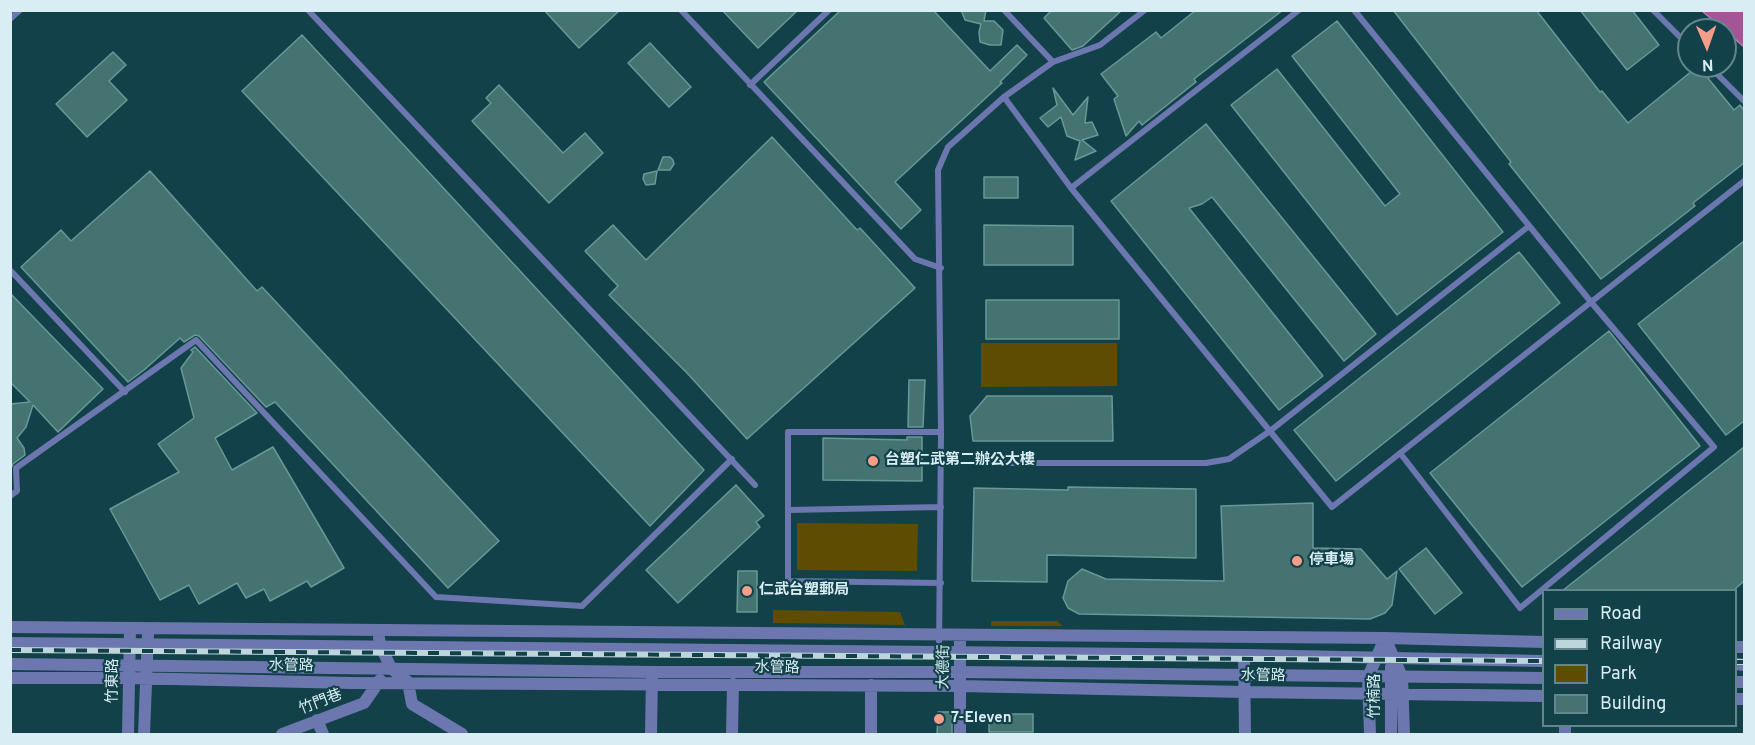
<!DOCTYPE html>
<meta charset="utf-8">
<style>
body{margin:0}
#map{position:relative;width:1755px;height:745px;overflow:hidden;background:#13414a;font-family:Overpass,sans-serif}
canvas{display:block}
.frame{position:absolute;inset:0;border:12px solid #d8eef4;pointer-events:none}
.legend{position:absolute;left:1542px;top:589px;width:195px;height:138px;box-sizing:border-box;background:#13414a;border:2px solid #62868e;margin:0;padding:8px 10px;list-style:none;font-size:18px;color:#d8eef4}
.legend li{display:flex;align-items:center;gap:12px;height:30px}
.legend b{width:30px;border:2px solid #62868e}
.north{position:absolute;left:1677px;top:18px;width:60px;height:60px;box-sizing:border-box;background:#13414a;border:2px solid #62868e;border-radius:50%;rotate:178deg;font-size:16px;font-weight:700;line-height:24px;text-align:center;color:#d8eef4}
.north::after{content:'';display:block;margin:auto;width:21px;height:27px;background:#f49e89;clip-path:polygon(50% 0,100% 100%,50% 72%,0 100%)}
</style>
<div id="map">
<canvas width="1755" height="745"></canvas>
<div class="frame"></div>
<ul class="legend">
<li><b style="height:8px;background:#6b77ae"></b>Road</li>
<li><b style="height:8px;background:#bdd6dc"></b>Railway</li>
<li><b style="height:16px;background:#5e4d00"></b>Park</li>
<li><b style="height:16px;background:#447372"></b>Building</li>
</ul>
<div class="north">N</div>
</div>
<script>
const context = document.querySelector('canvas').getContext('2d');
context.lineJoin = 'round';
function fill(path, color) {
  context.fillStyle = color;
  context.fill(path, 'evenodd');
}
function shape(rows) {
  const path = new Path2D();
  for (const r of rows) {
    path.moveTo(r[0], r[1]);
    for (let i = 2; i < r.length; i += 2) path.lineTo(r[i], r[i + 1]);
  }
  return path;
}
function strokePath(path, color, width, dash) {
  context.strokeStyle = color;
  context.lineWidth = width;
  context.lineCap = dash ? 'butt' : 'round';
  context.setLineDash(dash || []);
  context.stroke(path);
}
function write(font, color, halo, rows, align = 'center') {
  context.font = font + ' Overpass,"Noto Sans TC",sans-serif';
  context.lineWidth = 4.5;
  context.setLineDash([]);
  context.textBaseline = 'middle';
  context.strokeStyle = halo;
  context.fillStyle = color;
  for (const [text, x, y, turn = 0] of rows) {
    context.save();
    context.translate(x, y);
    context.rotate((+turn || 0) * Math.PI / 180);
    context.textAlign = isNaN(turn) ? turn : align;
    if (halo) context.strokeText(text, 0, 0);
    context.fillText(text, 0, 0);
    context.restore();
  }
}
fill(shape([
 [981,343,1117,343,1117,386,981,387],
 [797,523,918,524,917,571,797,570],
 [773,610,900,612,905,625,773,623],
 [991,621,1057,621,1063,626,991,626]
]), '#5e4d00');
const water = shape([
 [1702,11,1744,11,1744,47,1725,30,1702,11]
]);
fill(water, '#a45596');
strokePath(water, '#b483b2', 1.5);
const building = shape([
 [544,10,620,10,579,48,544,10],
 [722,10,798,10,758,48,722,10],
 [841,10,933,10,990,71,1017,45,1027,55,1000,82,1002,83,895,182,921,210,901,229,764,82,841,10],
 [961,10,986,10,984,21,994,21,1003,30,1001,45,990,45,980,42,979,32,981,24,965,20,961,10],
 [1052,10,1122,10,1083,46,1072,50,1044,18,1052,10],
 [1196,10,1283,10,1194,79,1196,82,1142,125,1139,121,1126,136,1114,99,1118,96,1101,74,1156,32,1161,38,1196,10],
 [1393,10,1536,10,1600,92,1602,91,1628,123,1698,66,1734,110,1740,105,1744,110,1744,163,1693,203,1695,206,1601,279,1509,164,1511,162,1393,10],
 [1580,10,1632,10,1659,45,1627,70,1580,10],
 [1337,21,1503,232,1397,315,1231,105,1277,69,1385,206,1400,194,1292,56,1337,21],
 [302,35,704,470,650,526,242,91,302,35],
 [650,43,691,87,669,107,628,63,650,43],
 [113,52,126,65,109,81,127,100,87,137,56,104,113,52],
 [499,85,563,153,585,133,603,153,549,203,472,121,491,103,486,98,499,85],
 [1053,88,1073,115,1088,97,1085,123,1092,122,1098,135,1082,140,1096,151,1075,160,1080,141,1067,136,1061,117,1048,127,1040,118,1057,105,1053,88],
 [1206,124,1376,334,1344,361,1212,197,1202,204,1189,208,1323,376,1279,410,1111,201,1206,124],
 [772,137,857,230,860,228,915,288,747,439,688,374,609,295,618,286,585,251,613,225,646,260,772,137],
 [663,157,670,157,673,160,674,164,670,170,658,170,663,157],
 [150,171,257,291,262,287,499,541,448,588,275,402,266,407,199,336,195,335,184,342,180,338,144,370,128,382,21,267,61,230,71,241,150,171],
 [657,171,655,184,646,185,643,179,644,174,657,171],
 [984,177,1018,177,1018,198,984,198,984,177],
 [984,225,1073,226,1073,265,984,265,984,225],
 [1744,241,1744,421,1726,435,1638,324,1744,241],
 [1519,252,1560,303,1336,481,1294,430,1519,252],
 [10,293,103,389,58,432,33,405,26,427,17,438,24,448,25,455,13,464,10,471,10,404,30,402,10,382,10,293],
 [986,300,1119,300,1119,339,986,339,986,300],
 [1609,331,1700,446,1522,587,1430,473,1609,331],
 [195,347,257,413,215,438,232,470,273,447,344,568,311,587,307,581,270,601,264,589,246,598,237,583,199,604,189,585,160,600,110,509,179,472,158,444,194,418,181,368,193,352,191,350,195,347],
 [909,380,925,380,923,427,908,427,909,380],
 [987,396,1112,396,1113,441,973,441,970,416,987,396],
 [907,437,922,437,922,481,823,480,823,438,907,440,907,437],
 [1744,447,1744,581,1733,591,1562,591,1744,447],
 [736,485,764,516,756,522,760,527,678,603,646,570,736,485],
 [1068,487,1196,489,1196,558,1047,555,1047,582,972,581,974,488,1068,490,1068,487],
 [1313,503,1313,548,1361,549,1387,579,1397,571,1392,605,1385,613,1370,619,1079,614,1068,608,1063,598,1068,581,1082,569,1106,579,1224,581,1221,506,1313,503],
 [1426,548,1462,593,1435,614,1399,569,1426,548],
 [738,571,757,571,757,612,737,612,738,571],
 [938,712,952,712,952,735,937,735,938,712],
 [989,714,1033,714,1033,732,989,732,989,714]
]);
fill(building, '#447372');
strokePath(building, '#699897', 1.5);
strokePath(shape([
 [308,10,755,485],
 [681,10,915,259,941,268],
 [1004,10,1053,62],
 [1354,10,1591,302,1714,447,1520,608,1400,453],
 [1653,10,1689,46],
 [10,19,20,10],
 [1709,66,1744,101],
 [750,85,829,10],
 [1004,97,1071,188,1332,507,1744,181],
 [1071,188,1299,10],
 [10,270,125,392],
 [941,463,1206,463,1229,459,1270,431,1529,226],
 [10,496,17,491,16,468,196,340,436,597,582,606,732,459],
 [788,510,941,507],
 [941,583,788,581,788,432,941,432],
 [939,652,941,432,938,170,948,147,1004,97,1053,62,1100,45,1145,10]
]), '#6b77ae', 6);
strokePath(shape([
 [10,627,1385,638,1544,642],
 [379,638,380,645,391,668,408,682,412,704,462,734],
 [1385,638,1402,677,1404,734],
 [1736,647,1744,647],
 [1244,655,1245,734],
 [10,678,129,678,351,683,960,686,1245,692,1544,696],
 [1736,699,1744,699],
 [317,720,323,734],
 [128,734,130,629],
 [144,734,148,634],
 [282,734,364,703,380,680],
 [651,734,652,676],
 [732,734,733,684],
 [871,734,871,685],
 [960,734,960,635],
 [1370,734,1368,677,1385,638],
 [1391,734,1391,667],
 [1565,734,1565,726]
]), '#6b77ae', 12);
strokePath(shape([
 [10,643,1244,655,1544,661],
 [10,664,652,672,960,672,1544,678],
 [1736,664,1744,665],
 [1736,682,1744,682]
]), '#6b77ae', 12);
const rail = shape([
 [10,650,1544,661],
 [1736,662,1744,662]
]);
strokePath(rail, '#bdd6dc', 6);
strokePath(rail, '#13414a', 4, [11]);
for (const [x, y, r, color] of [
 [873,461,6,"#f49e89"],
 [1297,561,6,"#f49e89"],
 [747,591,6,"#f49e89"],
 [939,719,6,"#f49e89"]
]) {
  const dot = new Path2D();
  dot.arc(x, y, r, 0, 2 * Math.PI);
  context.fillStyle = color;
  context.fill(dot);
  strokePath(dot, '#13414a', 2);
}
write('bold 15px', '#d8eef4', '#13414a', [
 ["台塑仁武第二辦公大樓",885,461],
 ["停車場",1309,561],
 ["仁武台塑郵局",759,591],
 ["7-Eleven",951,719]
], 'left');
write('15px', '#d8eef4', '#13414a', [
 ["水管路",291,667,1],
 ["大德街",945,667,-89],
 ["水管路",777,669,1],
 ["水管路",1263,677,1],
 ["竹東路",114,681,-89],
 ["竹楠路",1376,696,-90],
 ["竹門巷",321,703,-21]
]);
</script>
